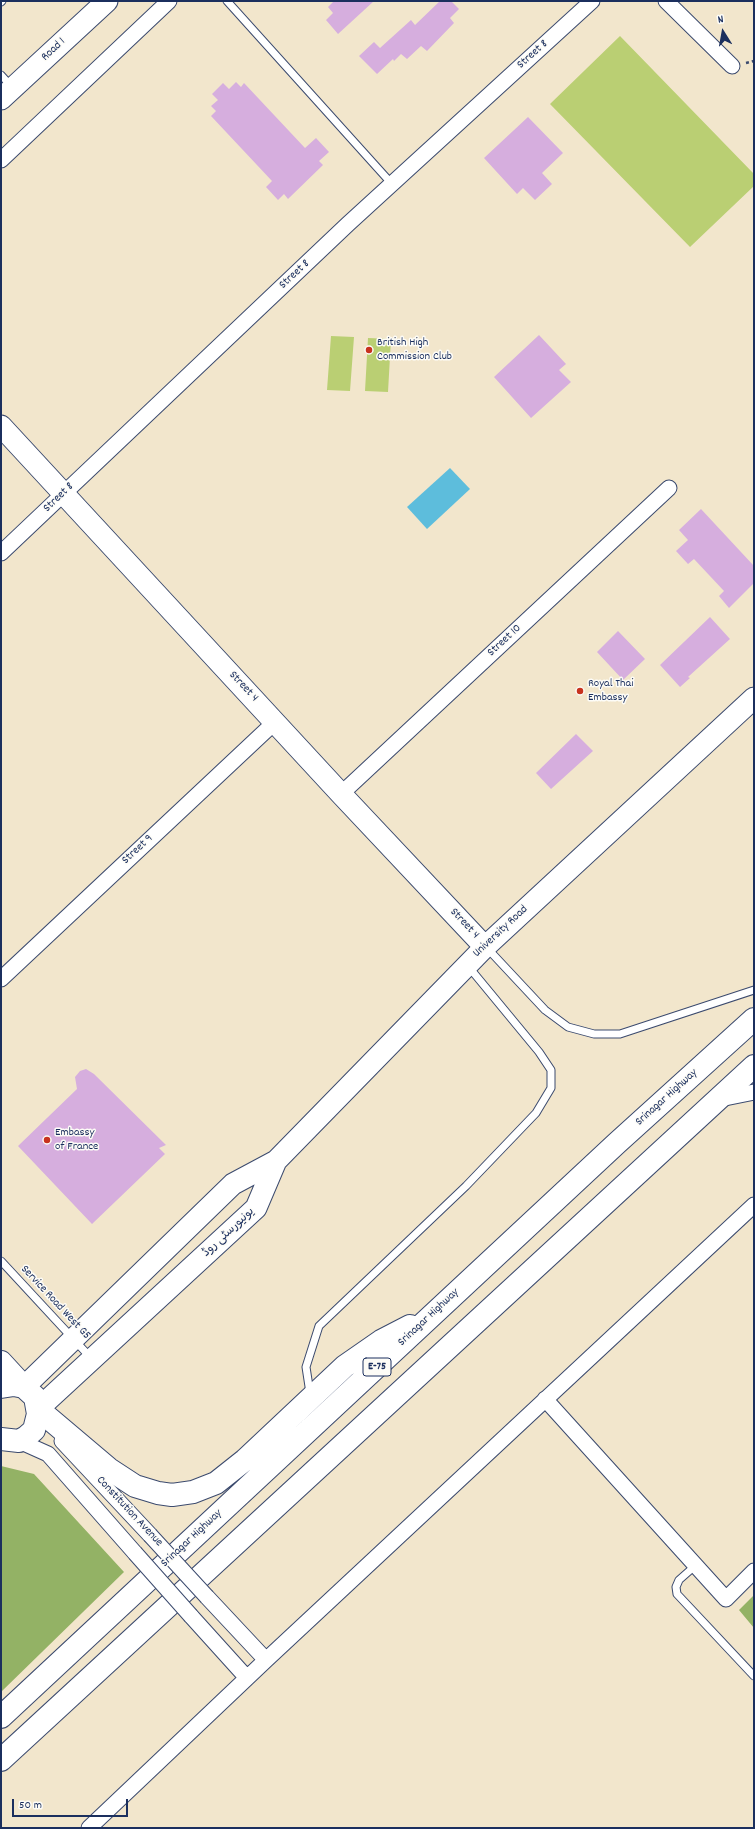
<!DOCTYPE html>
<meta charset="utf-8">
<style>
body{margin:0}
#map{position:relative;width:755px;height:1829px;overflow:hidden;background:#f2e6cc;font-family:Dekko,sans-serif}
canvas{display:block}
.frame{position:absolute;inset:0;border:2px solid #1b2f5e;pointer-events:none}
.north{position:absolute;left:703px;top:12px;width:40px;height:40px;-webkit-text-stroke:3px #fdfcf7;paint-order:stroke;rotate:349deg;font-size:11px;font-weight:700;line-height:16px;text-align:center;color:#1b2f5e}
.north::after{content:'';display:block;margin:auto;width:14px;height:18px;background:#1b2f5e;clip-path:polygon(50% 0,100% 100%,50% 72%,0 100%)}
.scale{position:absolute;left:12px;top:1799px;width:116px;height:18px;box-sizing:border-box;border:2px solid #1b2f5e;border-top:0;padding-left:5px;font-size:12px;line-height:14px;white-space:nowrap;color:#1b2f5e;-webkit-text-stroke:3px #fdfcf7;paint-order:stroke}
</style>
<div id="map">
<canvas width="755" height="1829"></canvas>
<div class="frame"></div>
<div class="north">N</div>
<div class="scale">50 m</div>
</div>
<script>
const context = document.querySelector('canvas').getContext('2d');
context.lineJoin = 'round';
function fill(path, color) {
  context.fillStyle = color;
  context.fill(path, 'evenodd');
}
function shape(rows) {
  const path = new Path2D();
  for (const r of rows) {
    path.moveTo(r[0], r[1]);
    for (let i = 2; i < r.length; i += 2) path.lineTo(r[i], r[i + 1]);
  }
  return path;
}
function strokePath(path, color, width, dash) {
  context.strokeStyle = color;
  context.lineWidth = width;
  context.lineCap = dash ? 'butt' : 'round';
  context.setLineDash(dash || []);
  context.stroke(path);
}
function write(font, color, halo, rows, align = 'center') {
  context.font = font + ' Dekko,"Playpen Sans Arabic",sans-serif';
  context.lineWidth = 3;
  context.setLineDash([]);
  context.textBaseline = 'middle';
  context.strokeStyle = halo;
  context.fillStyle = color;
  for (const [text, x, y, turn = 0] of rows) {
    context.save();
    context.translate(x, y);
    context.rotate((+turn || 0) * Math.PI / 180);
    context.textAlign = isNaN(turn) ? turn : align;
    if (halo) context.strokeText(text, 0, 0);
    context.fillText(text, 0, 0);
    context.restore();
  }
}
fill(shape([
 [620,36,754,174,754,186,690,247,550,104],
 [331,336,354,337,350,391,327,390],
 [368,338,391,339,388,392,365,391]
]), '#bacf73');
fill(shape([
 [1,1466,34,1474,124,1572,1,1692],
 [754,1595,754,1628,739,1610]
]), '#93b265');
fill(shape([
 [450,468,470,489,427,529,407,507]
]), '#5dbddc');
fill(shape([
 [334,1,374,1,338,34,326,20,333,13,328,7],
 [440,1,451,1,459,9,450,18,454,23,427,51,421,46,407,59,401,54,394,61,393,59,377,74,359,56,374,42,380,48,411,20,415,25],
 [236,82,241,87,244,83,305,148,316,138,329,152,319,161,323,165,288,199,284,194,278,200,266,187,272,181,211,116,216,111,211,106,218,100,212,94,223,83,229,89],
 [528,117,563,153,542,173,552,184,535,200,523,188,517,194,484,158],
 [539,335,566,364,559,370,571,382,531,418,494,377],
 [701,509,754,566,754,583,729,608,719,596,724,591,694,559,688,564,676,551,688,540,679,530],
 [710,617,730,639,688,677,690,678,680,687,660,665],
 [618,631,645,659,623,680,597,652],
 [576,734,593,751,551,789,536,773],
 [86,1069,94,1074,166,1145,159,1148,165,1154,92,1224,18,1146,77,1089,75,1077,80,1071]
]), '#d6aede');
const lane = shape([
 [227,1,392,184],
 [1,2,2,1],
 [1,75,11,86],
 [487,948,545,1010,568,1027,594,1034,620,1034,754,990],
 [1,1261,91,1358],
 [310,1393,306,1367,319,1326,466,1186,536,1113,551,1088,551,1070,539,1052,468,966],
 [696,1565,679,1580,676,1587,677,1594,754,1676]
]);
const street = shape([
 [666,1,732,66],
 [1,160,169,1],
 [1,553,348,224,592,1],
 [341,794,669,488],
 [1,979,275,722],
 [720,1099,754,1092],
 [545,1399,726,1599,754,1571],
 [19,1441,48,1454,135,1553],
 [62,1441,150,1535],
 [207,1597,266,1660],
 [191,1616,247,1678],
 [89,1828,266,1660,754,1205]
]);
const secondary = shape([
 [1,99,107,1],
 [1,426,341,794,485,947],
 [24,1387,233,1184,276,1161,485,947,754,698],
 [38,1409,256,1208,276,1161]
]);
const primary = shape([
 [1,1362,24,1387],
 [1,1387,14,1385,24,1387,35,1397,38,1414,34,1430,26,1437,19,1441,1,1439]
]);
const highway = shape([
 [38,1409,109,1469,135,1486,158,1493,172,1495,193,1492,216,1483,245,1460,345,1366,381,1341,410,1326],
 [1,1717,617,1143,754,1019],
 [1,1760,754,1066]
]);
strokePath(lane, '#3b4a6e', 9);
strokePath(street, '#3b4a6e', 17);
strokePath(secondary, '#3b4a6e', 23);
strokePath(primary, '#3b4a6e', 24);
strokePath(highway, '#3b4a6e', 24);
strokePath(shape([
 [746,63,754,61]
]), '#3b4a6e', 2.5, [3, 3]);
strokePath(lane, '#fff', 7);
strokePath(street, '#fff', 15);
strokePath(secondary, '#fff', 21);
strokePath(primary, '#fff', 22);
strokePath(highway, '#fff', 22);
const streetBridge = shape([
 [150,1535,207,1597],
 [135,1553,191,1616]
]);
strokePath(streetBridge, '#3b4a6e', 17, []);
strokePath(streetBridge, '#fff', 15);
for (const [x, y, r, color] of [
 [369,350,4,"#c8321e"],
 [580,691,4,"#c8321e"],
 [47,1140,4,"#c8321e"]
]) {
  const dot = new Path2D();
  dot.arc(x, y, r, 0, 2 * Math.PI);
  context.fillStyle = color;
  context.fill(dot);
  strokePath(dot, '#fdfcf7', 1.5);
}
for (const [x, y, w] of [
 [377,1367,28]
]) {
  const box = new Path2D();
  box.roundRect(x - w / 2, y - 9, w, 18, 3);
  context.fillStyle = '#fdfcf7';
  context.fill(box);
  strokePath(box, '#1b2f5e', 1);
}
write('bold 11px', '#1b2f5e', null, [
 ["E-75",377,1367]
]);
write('12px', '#1b2f5e', '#fdfcf7', [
 ["Road 1",54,50,-43],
 ["Street 8",533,55,-42],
 ["Street 8",295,275,-43],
 ["Street 8",59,498,-44],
 ["Street 10",505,641,-43],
 ["Street 4",243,687,47],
 ["Street 9",138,850,-43],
 ["Street 4",464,924,47],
 ["University Road",501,932,-43],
 ["Srinagar Highway",667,1098,-42],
 ["یونیورسٹی روڈ",229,1233,-43],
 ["Service Road West G5",55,1303,47],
 ["Srinagar Highway",429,1318,-43],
 ["Constitution Avenue",129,1512,47],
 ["Srinagar Highway",192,1539,-43]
]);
write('12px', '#1b2f5e', '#fdfcf7', [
 ["British High",377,343],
 ["Commission Club",377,357],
 ["Royal Thai",588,684],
 ["Embassy",588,698],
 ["Embassy",55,1133],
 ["of France",55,1147]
], 'left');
</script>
